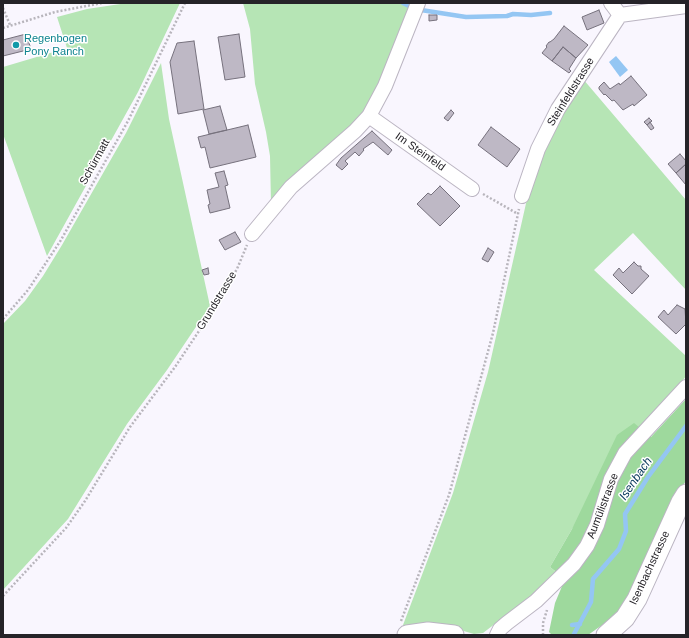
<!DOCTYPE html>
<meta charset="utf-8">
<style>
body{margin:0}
#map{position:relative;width:689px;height:638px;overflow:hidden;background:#f9f6fe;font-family:Arial,sans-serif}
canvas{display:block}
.frame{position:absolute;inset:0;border:4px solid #252328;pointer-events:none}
</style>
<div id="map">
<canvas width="689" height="638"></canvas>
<div class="frame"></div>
</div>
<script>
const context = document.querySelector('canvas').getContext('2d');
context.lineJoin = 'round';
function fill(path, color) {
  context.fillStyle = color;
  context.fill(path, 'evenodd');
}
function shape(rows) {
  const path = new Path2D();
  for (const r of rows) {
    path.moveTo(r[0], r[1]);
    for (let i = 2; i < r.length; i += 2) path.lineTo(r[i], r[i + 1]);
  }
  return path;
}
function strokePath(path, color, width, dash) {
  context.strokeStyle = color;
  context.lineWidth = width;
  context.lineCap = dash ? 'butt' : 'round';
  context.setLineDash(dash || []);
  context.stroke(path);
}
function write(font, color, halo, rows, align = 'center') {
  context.font = font + ' Arial,sans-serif';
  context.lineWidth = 3;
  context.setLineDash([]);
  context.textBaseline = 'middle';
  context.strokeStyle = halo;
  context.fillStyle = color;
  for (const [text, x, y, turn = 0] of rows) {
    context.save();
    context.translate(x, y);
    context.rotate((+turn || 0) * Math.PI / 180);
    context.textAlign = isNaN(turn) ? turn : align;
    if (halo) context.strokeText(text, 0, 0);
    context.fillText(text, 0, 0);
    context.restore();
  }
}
fill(shape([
 [127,3,180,3,138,92,47,256,3,134,3,67,67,48,57,17,87,9],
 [243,3,412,3,386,73,359,120,271,204,270,156,266,132,255,84,250,29],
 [161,63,169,119,210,306,167,370,127,424,68,519,3,590,3,324,25,301,43,276,62,245,126,133],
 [583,79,686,200,686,290,633,233,594,270,686,356,686,376,572,529,550,567,556,572,534,594,483,633,474,634,450,627,405,629,403,625,453,493,488,372,527,199,547,143,564,110]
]), '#b6e5b5');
fill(shape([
 [686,399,686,481,675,496,635,586,615,616,588,635,552,635,549,632,555,603,565,579,550,567,572,529,617,435,634,423,651,437]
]), '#9ed99d');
fill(shape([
 [616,56,628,70,620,77,609,62]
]), '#94c6f3');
strokePath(shape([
 [403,3,409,6],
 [421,10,466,17,507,16,513,14,531,15,550,13],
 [572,625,580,624],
 [574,634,591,602,593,579,619,549,626,531,625,514,648,477,686,426]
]), '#94c6f3', 4.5);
const building = shape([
 [599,10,604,23,587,30,582,17,599,10],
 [429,15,437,15,437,20,429,21,429,15],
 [564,26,588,45,576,58,563,47,552,61,542,53,547,47,546,46,549,42,550,42,554,39,564,26],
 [26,34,31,49,3,56,3,40,26,34],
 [239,34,245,77,225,80,218,37,239,34],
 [194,41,204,109,178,114,170,62,177,43,194,41],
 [563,47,576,58,569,69,571,71,569,73,552,61,563,47],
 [631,76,647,95,634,106,633,104,623,110,614,100,612,101,605,94,604,95,599,89,599,87,604,82,610,89,619,83,620,85,631,76],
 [220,106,227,130,209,134,203,110,220,106],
 [451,110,454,113,448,121,444,118,451,110],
 [649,118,652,121,647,125,644,122,649,118],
 [650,122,654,128,651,130,647,125,650,122],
 [248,125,256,157,210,168,205,147,201,148,198,137,248,125],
 [491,127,520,149,507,167,478,145,491,127],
 [372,131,392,150,388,155,373,142,363,149,364,150,359,156,355,152,345,161,348,164,342,170,336,165,341,158,372,131],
 [680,154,686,161,686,164,676,173,668,164,680,154],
 [686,164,686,185,676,173,686,164],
 [224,171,228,185,225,186,230,208,210,213,208,205,210,204,207,190,219,187,215,173,224,171],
 [440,186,460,206,440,226,417,204,428,193,431,195,440,186],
 [235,232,241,242,225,250,219,240,235,232],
 [488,248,494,252,488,262,482,259,488,248],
 [634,262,638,266,641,266,641,269,649,276,632,294,613,275,619,268,623,273,634,262],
 [208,268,209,274,204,275,202,270,208,268],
 [677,305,685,309,686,324,676,334,658,317,664,310,668,315,677,305]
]);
fill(building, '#beb8c5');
strokePath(building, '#76717d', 1);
const minor = shape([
 [611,3,620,15,686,6],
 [369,116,472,189],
 [522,196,538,149,558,109,620,15],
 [252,234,291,187,355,131,369,116,385,86,418,3],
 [497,635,500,629,507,623,536,601,574,564,587,546,597,525,611,479,625,453,686,387]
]);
const secondary = shape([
 [407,635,428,632,454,635],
 [606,635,625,618,637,599,681,502,686,494]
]);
strokePath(minor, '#bbb5c2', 16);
strokePath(secondary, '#bbb5c2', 21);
strokePath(shape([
 [3,8,10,25],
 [3,28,55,12,102,3],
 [483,194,518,214],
 [3,319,28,290,61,240,128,121,185,3],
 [3,596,66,528,85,501,130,427,175,367,201,328,237,269,247,245],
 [401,621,449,495,493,333,519,209],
 [543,635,543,623,547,610]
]), '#b8b5bc', 2.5, [2, 2]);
strokePath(minor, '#fff', 14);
strokePath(secondary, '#fff', 19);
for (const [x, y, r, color] of [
 [16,45,4,"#0f9aa8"]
]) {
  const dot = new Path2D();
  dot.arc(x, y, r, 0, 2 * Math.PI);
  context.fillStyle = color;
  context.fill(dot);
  strokePath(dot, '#fff', 1.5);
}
write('11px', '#0d838f', '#fff', [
 ["Regenbogen",24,39],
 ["Pony Ranch",24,52]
], 'left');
write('11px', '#252328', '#fff', [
 ["Steinfeldstrasse",571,92,-58],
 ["Im Steinfeld",420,152,35],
 ["Schürmatt",95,162,-61],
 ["Grundstrasse",217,301,-59],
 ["Aumülistrasse",603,506,-69],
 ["Isenbachstrasse",650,568,-65]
]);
write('italic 12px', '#003356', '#fff', [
 ["Isenbach",636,479,-56]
]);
</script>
